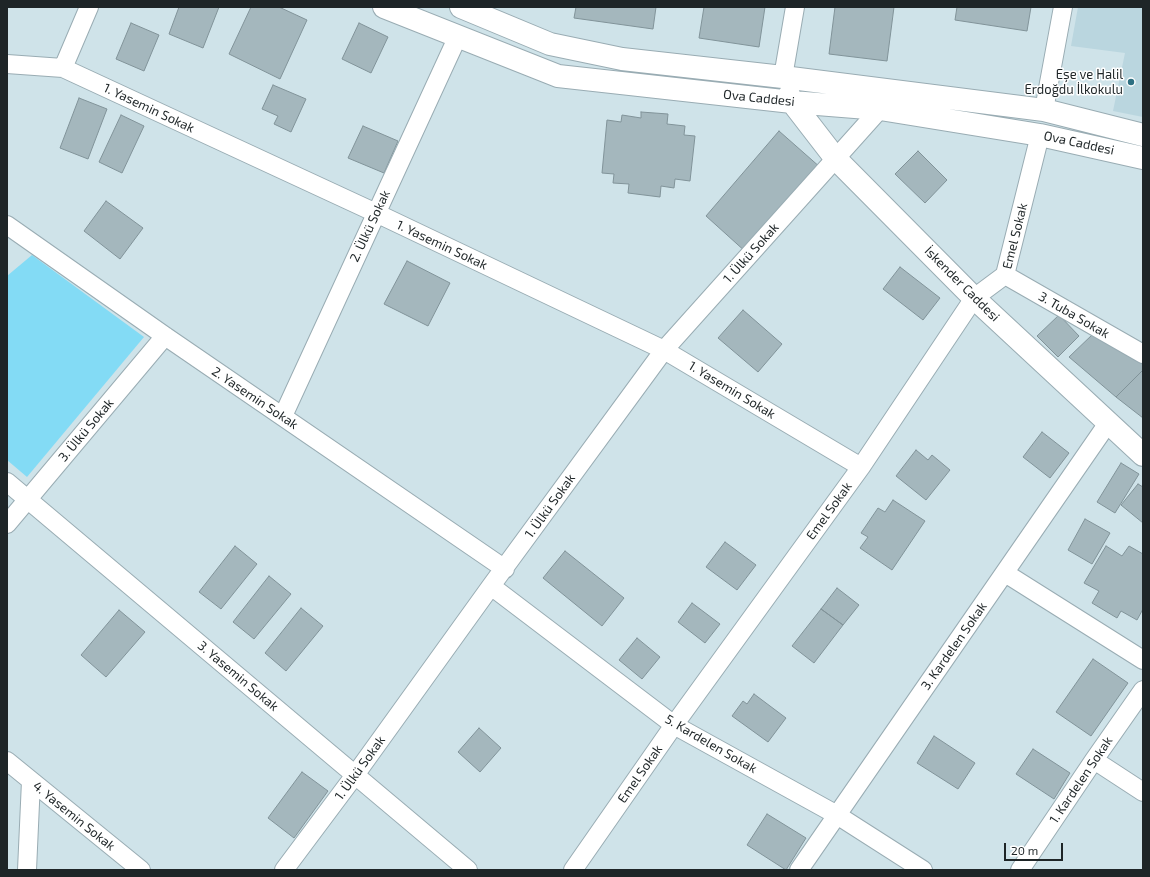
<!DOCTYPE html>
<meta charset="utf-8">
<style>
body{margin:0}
#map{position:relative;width:1150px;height:877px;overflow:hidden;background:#cfe3e9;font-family:"Exo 2",sans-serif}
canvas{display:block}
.frame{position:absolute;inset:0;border:8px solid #1e2527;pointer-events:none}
.scale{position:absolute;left:1004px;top:843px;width:59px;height:18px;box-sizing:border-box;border:2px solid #1e2527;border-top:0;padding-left:5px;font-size:12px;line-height:14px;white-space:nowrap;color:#1e2527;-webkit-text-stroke:3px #fff;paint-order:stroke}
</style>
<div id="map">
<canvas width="1150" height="877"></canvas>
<div class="frame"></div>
<div class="scale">20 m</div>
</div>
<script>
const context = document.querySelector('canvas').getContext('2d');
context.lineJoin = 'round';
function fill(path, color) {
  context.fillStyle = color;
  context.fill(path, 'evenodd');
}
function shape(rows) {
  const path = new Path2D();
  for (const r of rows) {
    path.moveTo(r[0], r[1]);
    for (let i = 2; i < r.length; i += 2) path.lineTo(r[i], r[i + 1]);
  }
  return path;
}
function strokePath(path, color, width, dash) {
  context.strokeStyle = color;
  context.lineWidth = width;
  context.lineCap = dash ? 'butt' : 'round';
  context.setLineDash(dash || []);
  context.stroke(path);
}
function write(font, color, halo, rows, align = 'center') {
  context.font = font + ' "Exo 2",sans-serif';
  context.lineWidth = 3;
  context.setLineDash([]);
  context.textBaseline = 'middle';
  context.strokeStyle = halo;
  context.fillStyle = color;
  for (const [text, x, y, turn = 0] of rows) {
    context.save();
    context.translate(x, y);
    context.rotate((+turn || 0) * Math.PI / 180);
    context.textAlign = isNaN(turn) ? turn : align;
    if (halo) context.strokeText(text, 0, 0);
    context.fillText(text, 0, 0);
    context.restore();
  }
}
fill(shape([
 [1078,7,1143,7,1143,117,1113,111,1125,53,1071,46]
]), '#bad6df');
fill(shape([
 [32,255,144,337,27,477,7,460,7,276]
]), '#83dbf5');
const building = shape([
 [179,7,219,7,203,48,169,34,179,7],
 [251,7,279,7,307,20,280,79,229,54,251,7],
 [576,7,656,7,653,29,574,18,576,7],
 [704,7,765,7,759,47,699,38,704,7],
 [835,7,894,7,887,61,829,54,835,7],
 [957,7,1031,7,1027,31,955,20,957,7],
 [131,23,159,35,144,71,116,59,131,23],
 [359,23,388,37,371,73,342,59,359,23],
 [273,85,306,99,291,132,274,124,278,116,262,109,273,85],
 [79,98,107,109,88,159,60,148,79,98],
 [641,112,668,114,667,124,685,126,684,135,695,136,690,181,675,179,674,188,661,186,660,197,628,193,629,184,613,183,614,174,602,173,607,120,621,122,622,115,641,118,641,112],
 [121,115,144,126,122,173,99,162,121,115],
 [363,126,398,141,384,173,348,158,363,126],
 [779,131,821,168,747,253,706,216,779,131],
 [918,151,947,180,925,203,895,174,918,151],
 [106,201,143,228,120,259,84,231,106,201],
 [407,261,450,283,428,326,384,304,407,261],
 [900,267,940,298,923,320,883,289,900,267],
 [743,310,782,344,758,372,718,338,743,310],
 [1059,315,1079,336,1058,357,1037,336,1059,315],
 [1093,334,1143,364,1143,370,1116,397,1069,357,1093,334],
 [1143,370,1143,418,1116,397,1143,370],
 [1042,432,1069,453,1050,478,1023,457,1042,432],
 [916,450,928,460,932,455,950,470,926,500,896,476,916,450],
 [1121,463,1139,474,1115,513,1097,502,1121,463],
 [1138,484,1143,487,1143,523,1121,505,1138,484],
 [893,500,925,521,892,570,860,548,868,537,861,533,878,508,885,512,893,500],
 [1085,519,1110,533,1092,564,1068,550,1085,519],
 [725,542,756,565,737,590,706,567,725,542],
 [235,546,257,564,221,609,199,592,235,546],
 [1106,546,1122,556,1129,546,1143,554,1143,609,1137,620,1121,611,1117,618,1092,603,1099,591,1084,583,1106,546],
 [565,551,624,598,602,626,543,578,565,551],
 [269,576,291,594,254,639,233,622,269,576],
 [837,588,859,605,843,625,821,609,837,588],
 [692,603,720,624,705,643,678,622,692,603],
 [301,608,323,626,286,671,265,653,301,608],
 [821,609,843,625,814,663,792,646,821,609],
 [119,610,145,632,106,677,81,655,119,610],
 [637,638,660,657,642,679,619,660,637,638],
 [1093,659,1128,683,1091,736,1056,712,1093,659],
 [754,694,786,718,768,742,732,716,743,701,747,704,754,694],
 [479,728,501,748,480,772,458,752,479,728],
 [934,736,975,763,958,789,917,763,934,736],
 [1033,749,1070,773,1054,799,1016,774,1033,749],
 [302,772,328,791,294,838,268,818,302,772],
 [767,814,806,838,786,870,747,845,767,814]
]);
fill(building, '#a4b7bd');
strokePath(building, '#819399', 1);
const street = shape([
 [7,64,63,68,376,213,664,350,861,467],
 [63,68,89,7],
 [783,77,795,7],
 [1044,110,1063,7],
 [7,225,165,336,505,569],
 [1005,275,1143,354],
 [283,416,458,36],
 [7,482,468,870],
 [7,524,165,336],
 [1005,573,1143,660],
 [491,586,674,725,837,815,923,870],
 [1094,760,1143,792],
 [7,761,141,870],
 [27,870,31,781],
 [284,870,355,775,491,586,664,350,880,109],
 [573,870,674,725,861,467,974,298,1005,275,1040,135],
 [799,870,1108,423],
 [1020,870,1094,760,1143,690]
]);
const secondary = shape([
 [384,7,558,76,792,102,880,109,1040,135,1143,158],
 [461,7,550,44,622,59,783,77,1044,110,1143,135],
 [789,95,792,102,836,159,974,298,1143,455]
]);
strokePath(street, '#99acb3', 20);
strokePath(secondary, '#99acb3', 24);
strokePath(street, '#fff', 18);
strokePath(secondary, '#fff', 22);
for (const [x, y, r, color] of [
 [1131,82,4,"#2d6f81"]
]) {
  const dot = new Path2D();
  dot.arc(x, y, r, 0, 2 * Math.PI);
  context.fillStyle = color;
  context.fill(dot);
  strokePath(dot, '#fff', 1.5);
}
write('13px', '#1e2527', '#fff', [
 ["Eşe ve Halil",1123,75],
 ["Erdoğdu İlkokulu",1123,90]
], 'right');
write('13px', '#1e2527', '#fff', [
 ["Ova Caddesi",759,98,6],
 ["1. Yasemin Sokak",149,108,25],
 ["Ova Caddesi",1079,143,12],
 ["2. Ülkü Sokak",370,226,-65],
 ["Emel Sokak",1015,236,-76],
 ["1. Yasemin Sokak",442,245,25],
 ["1. Ülkü Sokak",751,253,-48],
 ["İskender Caddesi",962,284,45],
 ["3. Tuba Sokak",1074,315,30],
 ["1. Yasemin Sokak",732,390,31],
 ["2. Yasemin Sokak",255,398,34],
 ["3. Ülkü Sokak",86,430,-50],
 ["1. Ülkü Sokak",550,506,-54],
 ["Emel Sokak",829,511,-54],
 ["3. Kardelen Sokak",954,646,-55],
 ["3. Yasemin Sokak",238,676,40],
 ["5. Kardelen Sokak",711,744,30],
 ["1. Ülkü Sokak",360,768,-54],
 ["Emel Sokak",640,774,-55],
 ["1. Kardelen Sokak",1081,780,-56],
 ["4. Yasemin Sokak",74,816,39]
]);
</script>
